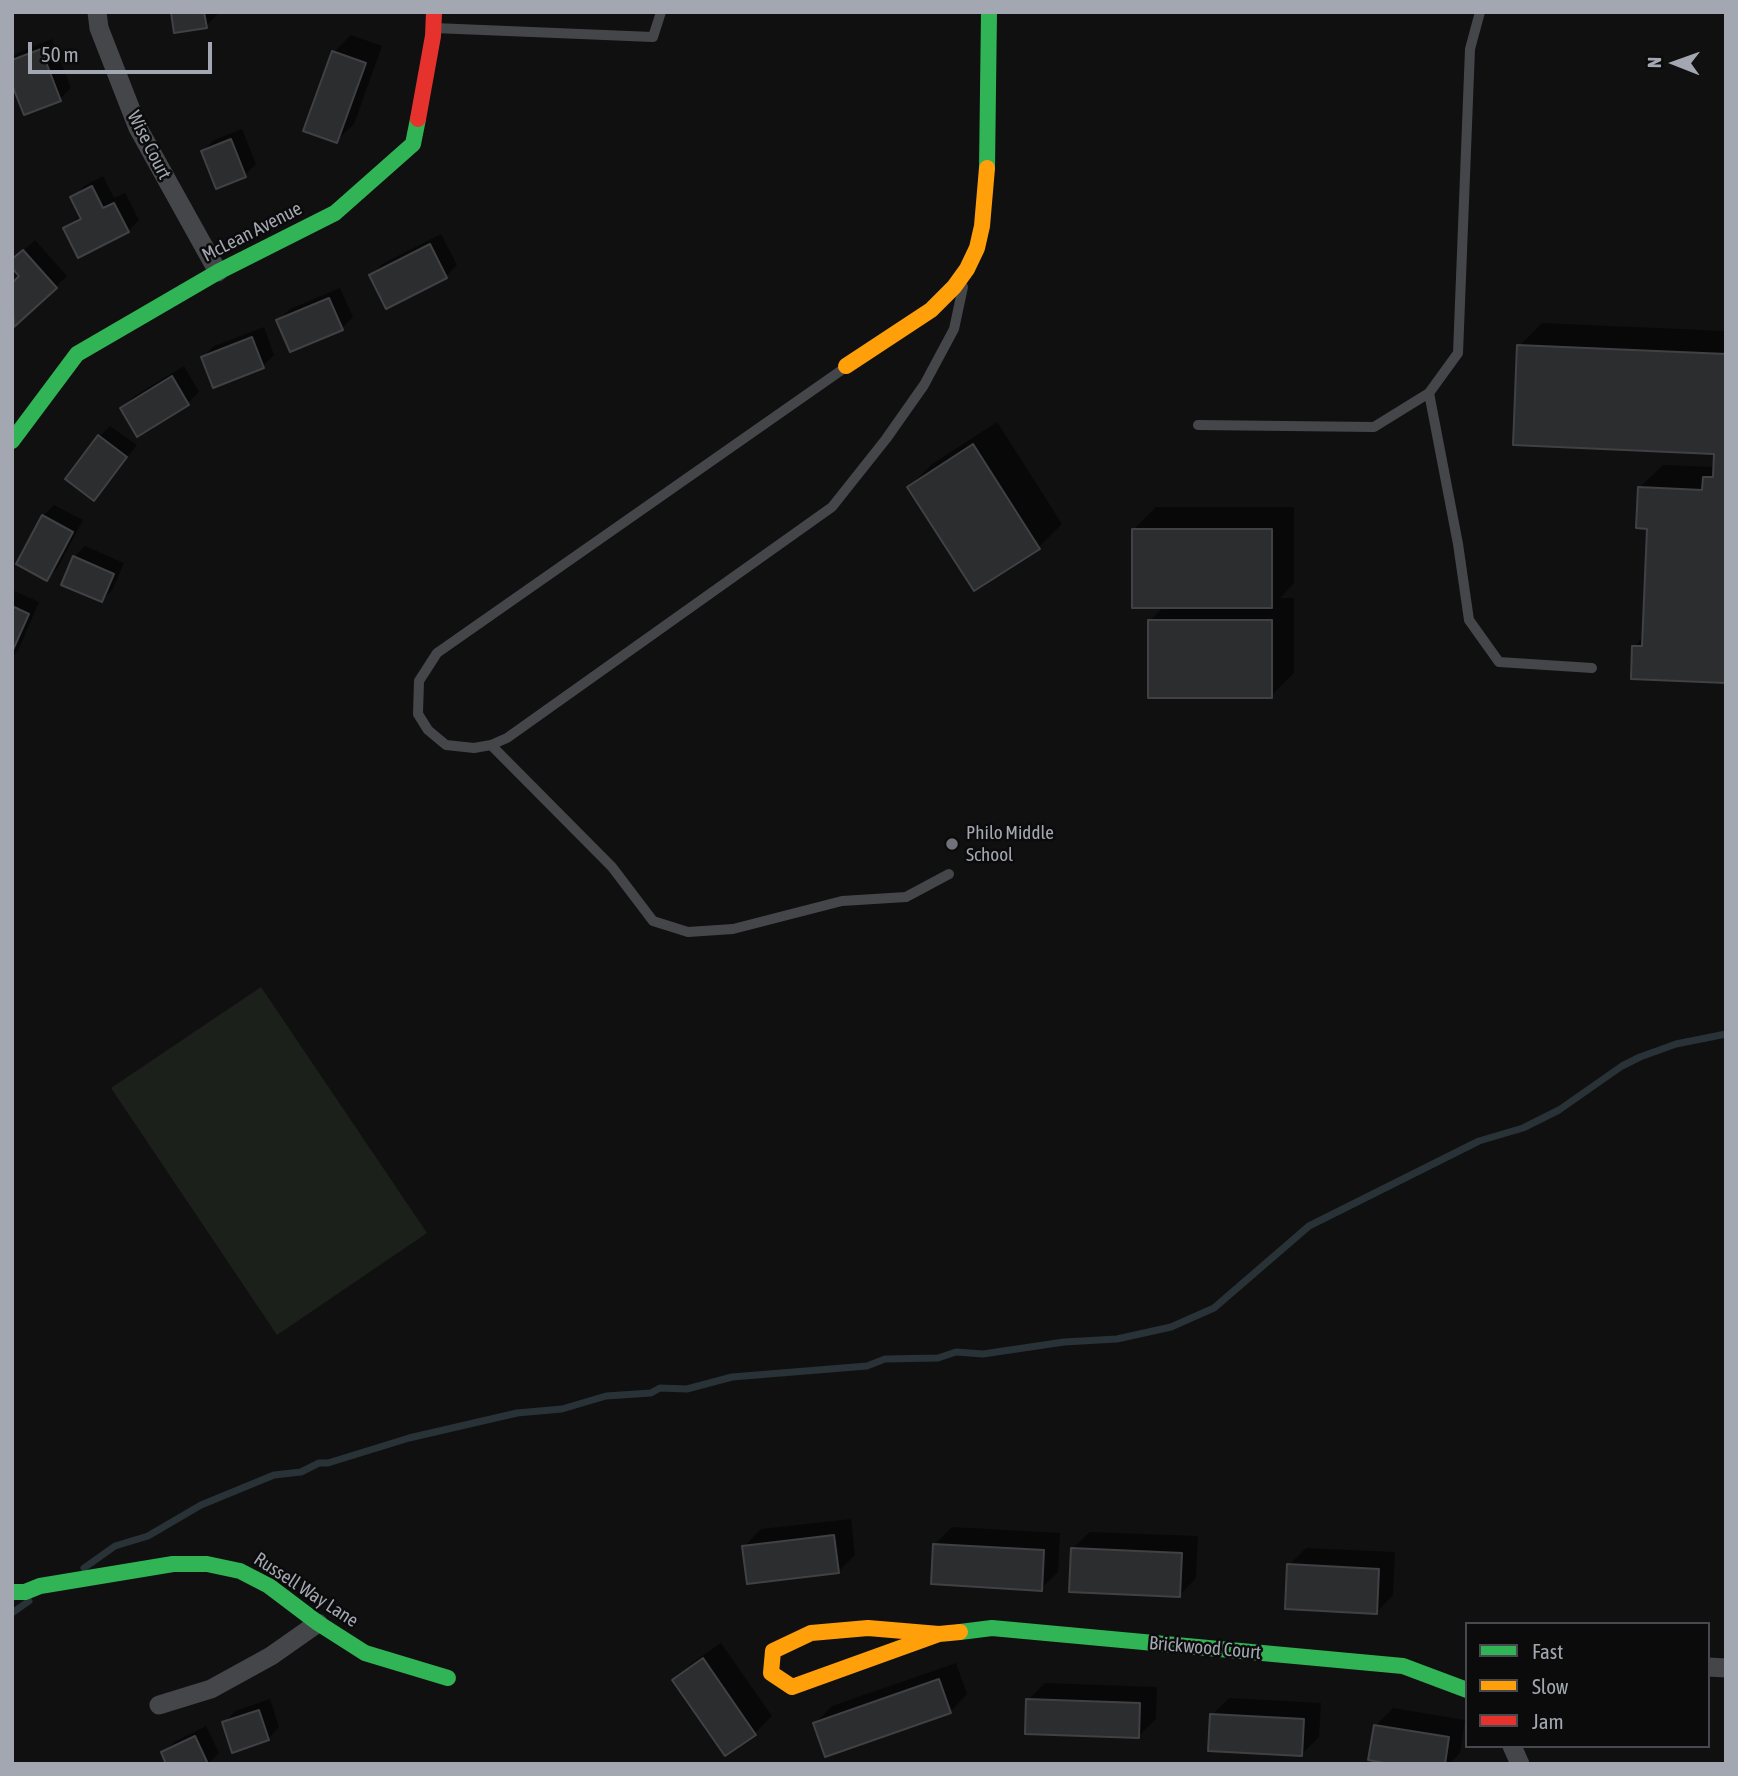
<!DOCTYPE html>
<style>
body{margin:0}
#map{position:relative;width:1738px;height:1776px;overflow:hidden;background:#101011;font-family:"Asap Condensed",sans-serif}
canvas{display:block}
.frame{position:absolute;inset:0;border:14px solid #a2a7b1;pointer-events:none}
.legend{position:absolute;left:1465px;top:1622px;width:245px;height:126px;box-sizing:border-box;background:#0b0b0c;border:2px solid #47494e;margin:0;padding:9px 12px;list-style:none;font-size:21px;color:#a2a7b1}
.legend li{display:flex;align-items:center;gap:14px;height:35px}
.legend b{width:35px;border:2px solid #47494e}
.north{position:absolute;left:1640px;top:28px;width:70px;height:70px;-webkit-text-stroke:5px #0b0b0c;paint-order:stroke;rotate:271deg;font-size:19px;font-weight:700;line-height:28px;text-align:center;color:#a2a7b1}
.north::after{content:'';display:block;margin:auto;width:24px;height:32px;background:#a2a7b1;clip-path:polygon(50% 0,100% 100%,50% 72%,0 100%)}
.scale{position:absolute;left:28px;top:42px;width:184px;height:32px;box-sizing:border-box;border:4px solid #a2a7b1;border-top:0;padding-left:9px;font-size:21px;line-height:24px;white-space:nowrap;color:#a2a7b1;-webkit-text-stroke:5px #0b0b0c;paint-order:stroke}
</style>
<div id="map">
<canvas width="1738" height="1776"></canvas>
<div class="frame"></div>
<ul class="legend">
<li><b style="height:9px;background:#30b455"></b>Fast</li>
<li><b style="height:9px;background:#ff9f0a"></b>Slow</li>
<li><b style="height:9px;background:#e5322d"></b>Jam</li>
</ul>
<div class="north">N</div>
<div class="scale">50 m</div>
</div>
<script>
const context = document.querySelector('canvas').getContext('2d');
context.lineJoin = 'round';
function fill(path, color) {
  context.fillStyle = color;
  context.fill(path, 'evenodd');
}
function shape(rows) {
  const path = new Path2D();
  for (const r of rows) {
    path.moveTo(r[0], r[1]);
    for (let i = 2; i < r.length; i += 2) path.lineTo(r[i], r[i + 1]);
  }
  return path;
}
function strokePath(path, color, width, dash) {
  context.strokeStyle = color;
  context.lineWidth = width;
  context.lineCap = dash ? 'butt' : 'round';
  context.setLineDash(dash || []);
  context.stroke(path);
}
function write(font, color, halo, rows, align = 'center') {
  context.font = font + ' "Asap Condensed",sans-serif';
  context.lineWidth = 5;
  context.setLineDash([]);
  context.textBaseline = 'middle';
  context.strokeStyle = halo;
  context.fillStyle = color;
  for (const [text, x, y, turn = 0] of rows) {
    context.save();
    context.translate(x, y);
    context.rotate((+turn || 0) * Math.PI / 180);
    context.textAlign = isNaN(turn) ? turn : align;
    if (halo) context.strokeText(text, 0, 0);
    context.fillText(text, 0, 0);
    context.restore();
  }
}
fill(shape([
 [261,987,427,1233,277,1335,111,1088]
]), '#1b201b');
fill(shape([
 [173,12,217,12,217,15,206,26],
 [351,35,382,46,354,124,336,141,334,52],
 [52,39,71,88,60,99,12,80,12,58,17,53],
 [242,129,256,164,245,175,203,151,214,140],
 [103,176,114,198,125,193,139,220,128,231,65,229,81,215,73,198,84,186],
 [441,234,457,265,446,276,371,276,382,264],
 [35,240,67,276,14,325,12,284,21,276,12,261],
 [340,288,353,317,342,328,278,320,290,309],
 [1542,323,1726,331,1726,682,1634,647,1644,636,1649,527,1639,488,1663,465,1715,467,1716,452,1519,346],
 [264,327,274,355,263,366,203,357,214,346],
 [184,366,199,392,188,403,138,434,122,408,133,397],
 [997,422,1062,524,1039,547,975,589,909,487,932,464],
 [110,426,137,445,94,498,99,437],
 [54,505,83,520,58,567,47,579,43,516],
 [1156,507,1294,507,1294,583,1280,598,1294,598,1294,673,1271,696,1150,621,1164,606,1133,530],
 [85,546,124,563,113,589,102,600,74,557],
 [12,590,39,602,18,651,12,657],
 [851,1519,855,1555,838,1572,744,1547,761,1529],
 [952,1527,1060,1533,1058,1572,1041,1589,935,1544],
 [1090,1532,1198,1536,1196,1578,1179,1596,1072,1549],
 [1306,1548,1395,1552,1393,1595,1376,1613,1289,1565],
 [721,1643,772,1716,755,1733,675,1680,692,1663],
 [956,1663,967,1694,950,1712,815,1723,832,1706],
 [1045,1683,1157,1687,1156,1719,1139,1736,1028,1700],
 [1229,1698,1321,1703,1319,1737,1302,1754,1212,1715],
 [270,1699,279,1727,268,1739,224,1723,235,1711],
 [1393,1708,1465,1720,1460,1753,1449,1764,1401,1764,1375,1726],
 [206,1726,219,1753,208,1764,168,1764,163,1753,174,1742]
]), '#0007');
strokePath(shape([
 [84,1568,115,1546,148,1536,201,1505,274,1475,301,1472,319,1463,328,1463,409,1438,517,1413,562,1409,606,1396,651,1393,660,1388,687,1389,732,1377,867,1366,885,1359,938,1358,956,1352,983,1354,1064,1342,1117,1339,1171,1327,1214,1308,1309,1226,1479,1141,1523,1128,1559,1110,1622,1066,1640,1057,1676,1044,1726,1034],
 [12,1613,29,1601]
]), '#293236', 7);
const building = shape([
 [171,12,204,12,207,28,174,33,171,12],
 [41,49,61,101,24,115,12,85,12,60,41,49],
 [332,51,366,63,337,143,303,131,332,51],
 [231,139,246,177,216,189,201,151,231,139],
 [92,186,103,208,114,203,129,232,78,258,63,228,81,219,70,197,92,186],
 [430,244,447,278,386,309,369,275,430,244],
 [23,250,57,288,14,327,12,283,19,276,12,268,12,259,23,250],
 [329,298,343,330,290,352,276,320,329,298],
 [252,337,264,368,213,388,201,357,252,337],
 [1517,345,1726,354,1726,683,1631,679,1632,646,1642,646,1647,529,1636,528,1638,487,1702,490,1703,477,1713,477,1714,454,1513,445,1517,345],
 [172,376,189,405,137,437,120,408,172,376],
 [98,435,127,457,94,501,65,479,98,435],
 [973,444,1040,549,974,591,907,487,973,444],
 [42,515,73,532,47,581,16,564,42,515],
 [1132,529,1272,529,1272,608,1132,608,1132,529],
 [73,556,114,574,102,602,61,585,73,556],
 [12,606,29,614,12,652,12,606],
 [1148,620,1272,620,1272,698,1148,698,1148,620],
 [834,1535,839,1573,747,1584,742,1546,834,1535],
 [933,1544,1044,1550,1042,1591,931,1584,933,1544],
 [1071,1548,1182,1553,1180,1597,1069,1592,1071,1548],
 [1287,1564,1379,1569,1377,1614,1285,1609,1287,1564],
 [703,1658,756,1735,725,1756,672,1680,703,1658],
 [939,1679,951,1713,825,1757,813,1723,939,1679],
 [1026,1699,1140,1703,1139,1738,1025,1734,1026,1699],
 [259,1710,269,1740,232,1753,222,1722,259,1710],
 [1210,1714,1304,1719,1302,1756,1208,1751,1210,1714],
 [1374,1725,1449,1737,1445,1764,1390,1764,1368,1760,1374,1725],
 [195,1736,208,1764,166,1764,161,1752,195,1736]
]);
fill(building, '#2c2d2e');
strokePath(building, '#404144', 2);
strokePath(shape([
 [434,28,653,37,661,12],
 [846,367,437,653,419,681,418,714,428,730,446,745,474,748,491,745,507,738,832,507,886,439,924,385,954,329,963,287],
 [1429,393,1458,544,1469,620,1499,662,1592,668],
 [1198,425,1374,427,1429,393,1458,353,1470,49,1480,12],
 [491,745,612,867,653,921,688,932,733,929,842,901,906,897,949,874]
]), '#454649', 10);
strokePath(shape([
 [97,12,99,28,138,128,218,272],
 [1708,1667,1726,1668],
 [159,1705,211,1689,271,1656,318,1623],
 [1512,1746,1520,1764]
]), '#454649', 19);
strokePath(shape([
 [987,168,989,12],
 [12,441,77,354,218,272,335,213,413,144,418,119],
 [12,1592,25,1592,40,1586,173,1564,207,1564,240,1571,269,1586,318,1623,365,1653,448,1678],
 [960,1632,992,1628,1403,1666,1467,1690]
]), '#30b455', 16);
strokePath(shape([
 [846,366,931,310,954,287,967,269,977,248,982,226,987,168],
 [939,1634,792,1687,771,1673,773,1651,811,1633,868,1628,939,1634,960,1632]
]), '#ff9f0a', 16);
strokePath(shape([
 [418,119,433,36,434,12]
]), '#e5322d', 16);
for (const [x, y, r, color] of [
 [952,844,7,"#6f7279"]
]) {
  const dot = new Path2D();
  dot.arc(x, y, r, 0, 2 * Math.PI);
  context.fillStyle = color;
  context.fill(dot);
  strokePath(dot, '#0b0b0c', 2.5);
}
write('19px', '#a2a7b1', '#0b0b0c', [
 ["Wise Court",149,145,63],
 ["McLean Avenue",252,232,-27],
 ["Russell Way Lane",306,1590,33],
 ["Brickwood Court",1205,1648,5]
]);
write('19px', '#a2a7b1', '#0b0b0c', [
 ["Philo Middle",966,833],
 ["School",966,855]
], 'left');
</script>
